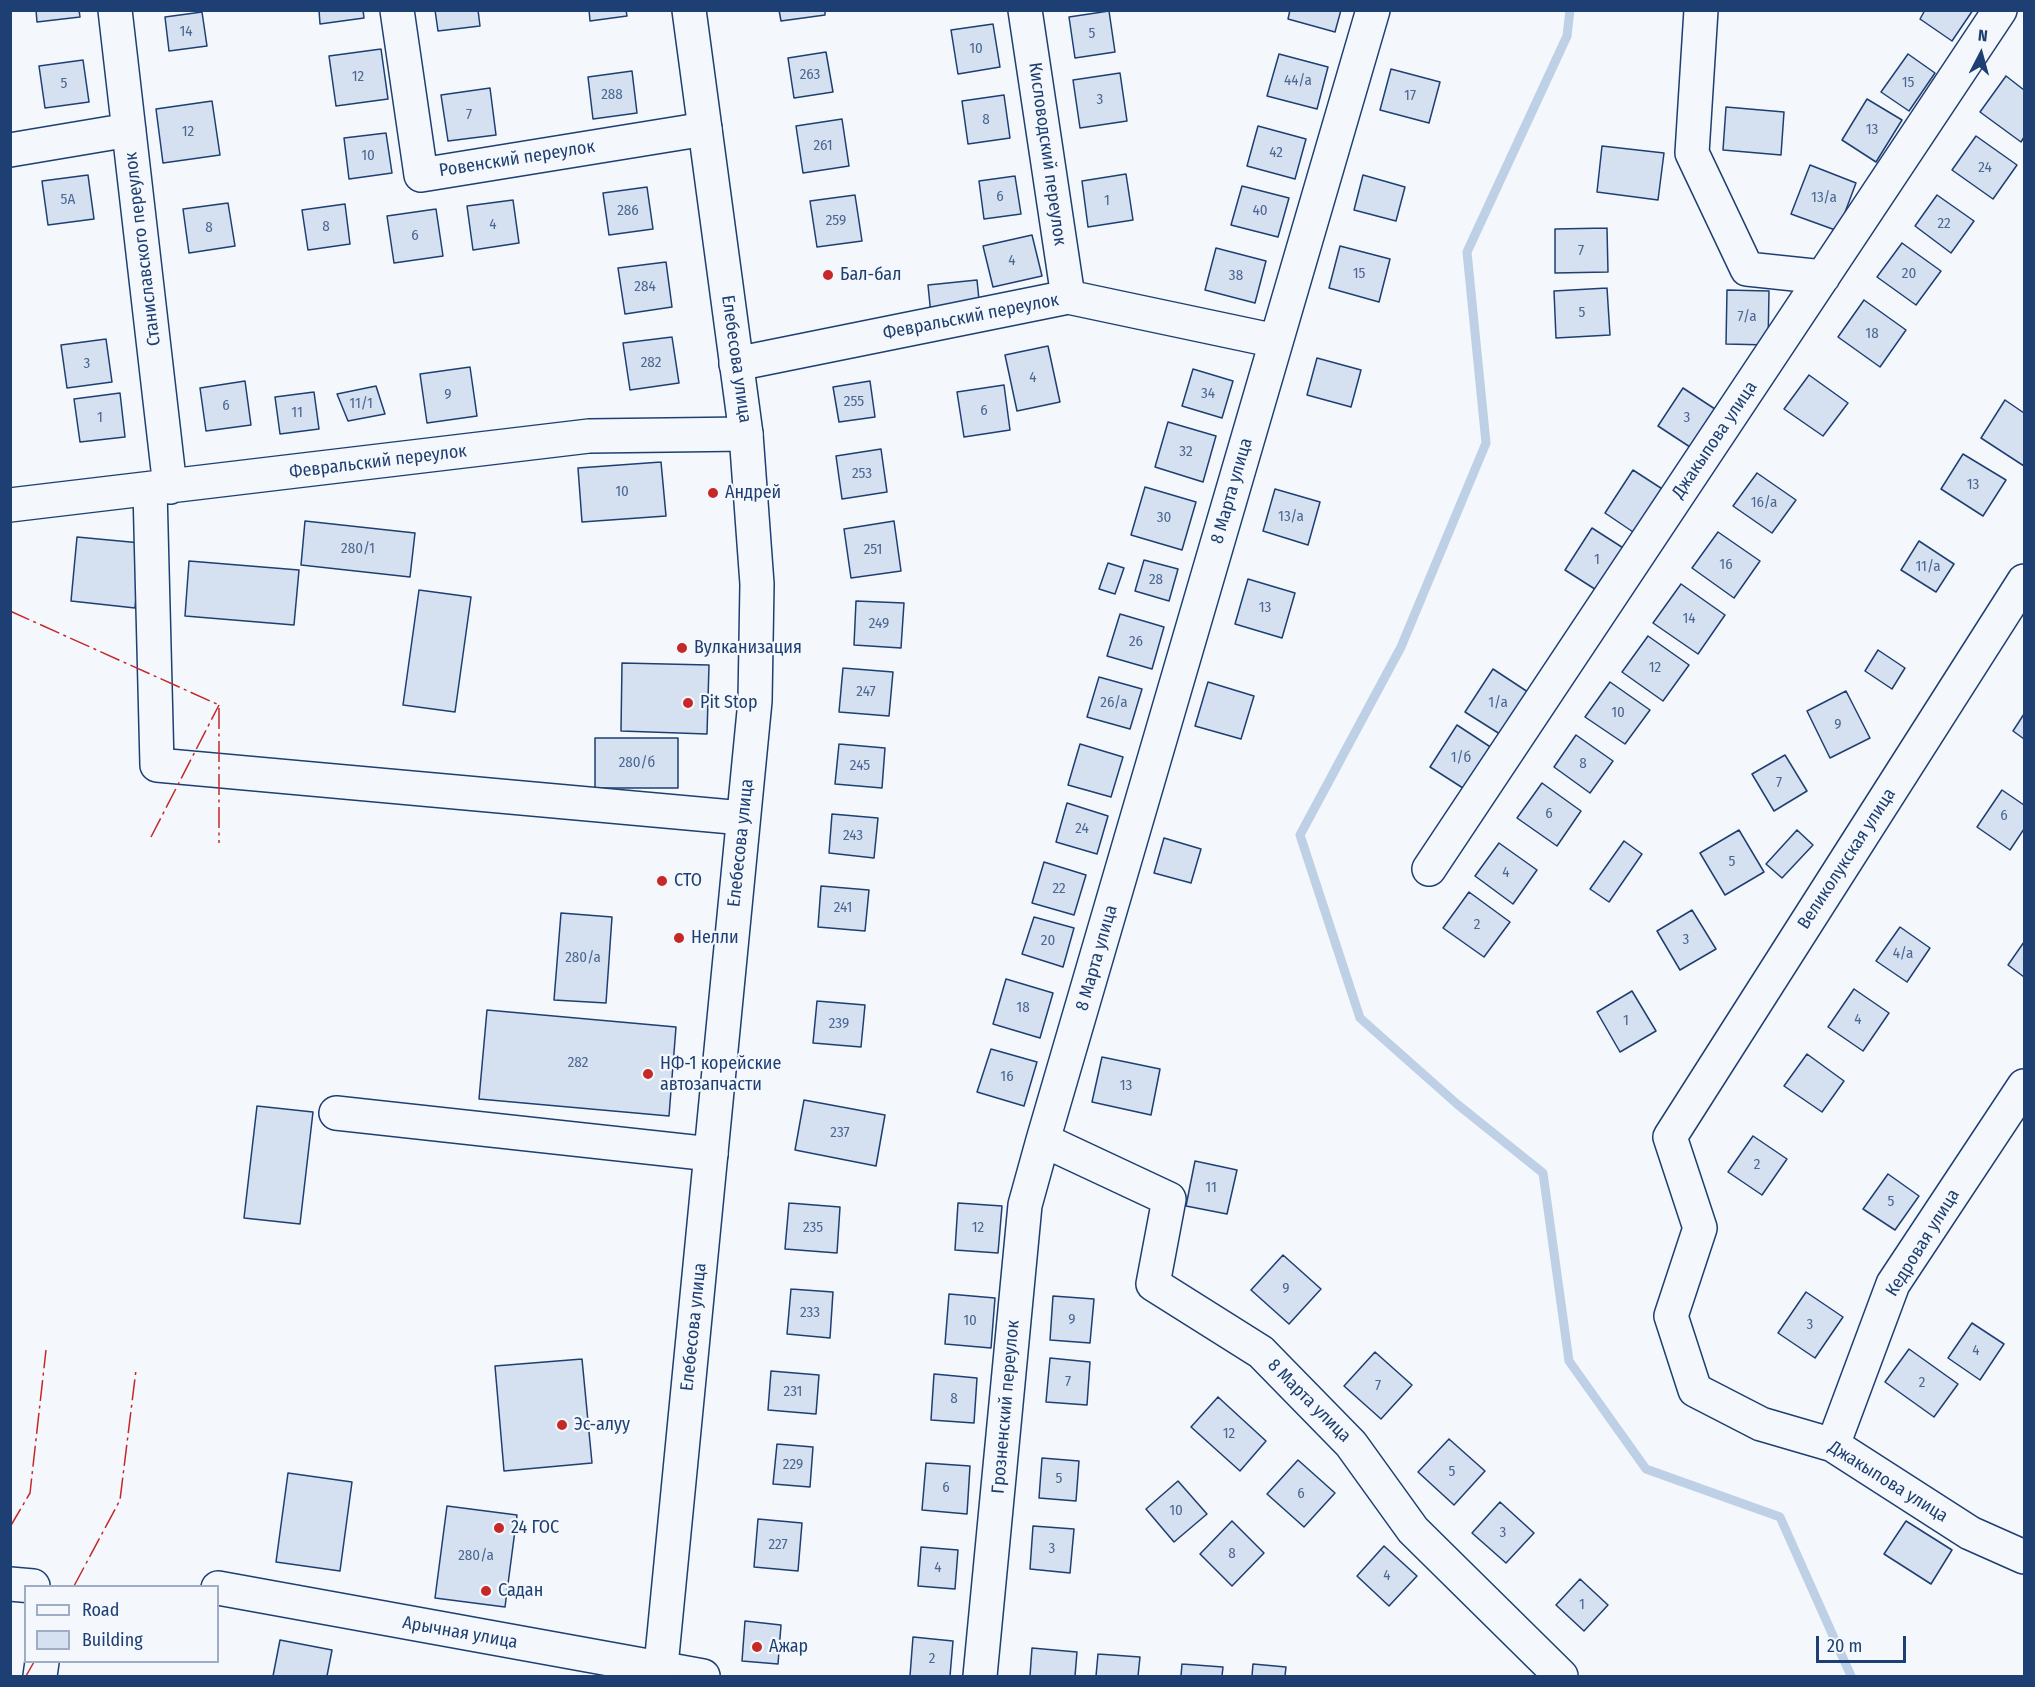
<!DOCTYPE html>
<meta charset="utf-8">
<style>
body{margin:0}
#map{position:relative;width:2035px;height:1687px;overflow:hidden;background:#f4f7fb;font-family:"Fira Sans Condensed",sans-serif}
canvas{display:block}
.frame{position:absolute;inset:0;border:12px solid #1d3f73;pointer-events:none}
.legend{position:absolute;left:24px;top:1585px;width:195px;height:78px;box-sizing:border-box;background:#f4f7fb;border:2px solid #9eadc5;margin:0;padding:8px 10px;list-style:none;font-size:18px;color:#1d3f73}
.legend li{display:flex;align-items:center;gap:12px;height:30px}
.legend b{width:30px;border:2px solid #9eadc5}
.north{position:absolute;left:1951px;top:24px;width:60px;height:60px;-webkit-text-stroke:4px #f4f7fb;paint-order:stroke;rotate:6deg;font-size:16px;font-weight:700;line-height:24px;text-align:center;color:#1d3f73}
.north::after{content:'';display:block;margin:auto;width:21px;height:27px;background:#1d3f73;clip-path:polygon(50% 0,100% 100%,50% 72%,0 100%)}
.scale{position:absolute;left:1816px;top:1636px;width:90px;height:27px;box-sizing:border-box;border:3px solid #1d3f73;border-top:0;padding-left:8px;font-size:18px;line-height:21px;white-space:nowrap;color:#1d3f73;-webkit-text-stroke:4px #f4f7fb;paint-order:stroke}
</style>
<div id="map">
<canvas width="2035" height="1687"></canvas>
<div class="frame"></div>
<ul class="legend">
<li><b style="height:8px;background:#f4f7fb"></b>Road</li>
<li><b style="height:16px;background:#d5e0f0"></b>Building</li>
</ul>
<div class="north">N</div>
<div class="scale">20 m</div>
</div>
<script>
const context = document.querySelector('canvas').getContext('2d');
context.lineJoin = 'round';
function shape(rows) {
  const path = new Path2D();
  for (const r of rows) {
    path.moveTo(r[0], r[1]);
    for (let i = 2; i < r.length; i += 2) path.lineTo(r[i], r[i + 1]);
  }
  return path;
}
function strokePath(path, color, width, dash) {
  context.strokeStyle = color;
  context.lineWidth = width;
  context.lineCap = dash ? 'butt' : 'round';
  context.setLineDash(dash || []);
  context.stroke(path);
}
function fill(path, color) {
  context.fillStyle = color;
  context.fill(path, 'evenodd');
}
function write(font, color, halo, rows, align = 'center') {
  context.font = font + ' "Fira Sans Condensed",sans-serif';
  context.lineWidth = 4.5;
  context.setLineDash([]);
  context.textBaseline = 'middle';
  context.strokeStyle = halo;
  context.fillStyle = color;
  for (const [text, x, y, turn = 0] of rows) {
    context.save();
    context.translate(x, y);
    context.rotate((+turn || 0) * Math.PI / 180);
    context.textAlign = isNaN(turn) ? turn : align;
    if (halo) context.strokeText(text, 0, 0);
    context.fillText(text, 0, 0);
    context.restore();
  }
}
strokePath(shape([
 [1570,10,1567,36,1467,252,1486,443,1401,647,1300,835,1360,1018,1457,1104,1543,1173,1569,1361,1646,1469,1780,1517,1851,1676]
]), '#bed0e5', 9);
const building = shape([
 [36,10,79,10,80,17,37,22,36,10],
 [319,10,363,10,364,18,320,24,319,10],
 [435,10,478,10,480,26,438,31,435,10],
 [589,10,626,10,627,16,590,21,589,10],
 [779,10,825,10,825,15,781,21,779,10],
 [1290,10,1341,10,1335,32,1288,19,1290,10],
 [1925,10,1973,10,1952,41,1920,19,1925,10],
 [1109,11,1115,52,1075,58,1069,17,1109,11],
 [202,12,207,46,169,51,165,17,202,12],
 [993,24,1000,67,958,74,951,30,993,24],
 [381,49,388,99,336,106,329,56,381,49],
 [826,52,833,92,794,98,788,58,826,52],
 [1279,54,1328,67,1317,109,1267,96,1279,54],
 [1908,54,1935,73,1909,111,1881,92,1908,54],
 [83,60,89,102,45,108,39,66,83,60],
 [1391,69,1440,82,1429,123,1380,110,1391,69],
 [632,71,637,113,593,119,588,77,632,71],
 [1120,73,1127,121,1080,128,1073,80,1120,73],
 [2006,76,2024,90,2024,137,2021,142,1980,112,2006,76],
 [490,88,496,135,448,141,441,95,490,88],
 [1004,95,1010,138,968,144,962,101,1004,95],
 [1867,99,1902,120,1876,162,1842,140,1867,99],
 [212,101,220,155,163,163,156,109,212,101],
 [1726,107,1784,112,1781,155,1723,150,1726,107],
 [842,119,849,166,803,173,796,126,842,119],
 [1258,126,1306,139,1295,179,1247,166,1258,126],
 [386,133,392,173,349,179,344,138,386,133],
 [1976,136,2017,165,1993,199,1952,170,1976,136],
 [1602,146,1664,153,1658,200,1597,192,1602,146],
 [1810,165,1856,183,1838,231,1791,214,1810,165],
 [1126,174,1133,220,1088,227,1082,181,1126,174],
 [88,175,94,219,48,225,42,181,88,175],
 [1363,175,1405,187,1396,221,1354,210,1363,175],
 [1015,176,1021,214,984,219,979,181,1015,176],
 [1242,186,1289,198,1278,237,1231,225,1242,186],
 [647,187,653,229,609,235,603,193,647,187],
 [855,195,862,241,817,247,810,201,855,195],
 [1937,195,1974,221,1951,253,1915,226,1937,195],
 [513,200,519,243,473,250,467,206,513,200],
 [228,203,235,246,189,253,183,209,228,203],
 [345,204,350,244,308,250,302,210,345,204],
 [436,209,443,256,394,263,387,216,436,209],
 [1607,228,1608,272,1555,273,1555,229,1607,228],
 [1032,235,1042,276,993,287,983,246,1032,235],
 [1902,243,1941,271,1916,305,1877,277,1902,243],
 [1340,246,1390,259,1379,302,1329,288,1340,246],
 [1216,248,1266,261,1255,303,1205,290,1216,248],
 [666,262,672,307,625,314,618,268,666,262],
 [977,280,980,310,931,315,928,285,977,280],
 [1607,288,1610,335,1556,338,1554,291,1607,288],
 [1727,290,1769,291,1768,345,1726,344,1727,290],
 [1864,300,1906,330,1880,367,1838,337,1864,300],
 [672,337,679,383,630,390,623,343,672,337],
 [106,339,112,382,67,388,61,345,106,339],
 [1048,346,1060,402,1017,411,1005,355,1048,346],
 [1317,358,1361,370,1351,407,1307,395,1317,358],
 [470,367,477,416,427,423,420,374,470,367],
 [1193,369,1233,381,1222,418,1182,406,1193,369],
 [1809,375,1848,403,1823,436,1784,409,1809,375],
 [245,381,251,425,206,431,200,388,245,381],
 [870,381,875,417,839,422,833,387,870,381],
 [1004,385,1010,430,964,437,957,392,1004,385],
 [376,386,385,414,348,421,337,394,376,386],
 [1683,388,1715,409,1690,447,1658,426,1683,388],
 [314,392,319,429,280,434,275,397,314,392],
 [120,393,125,437,80,442,74,399,120,393],
 [2005,400,2024,413,2024,466,1981,438,2005,400],
 [1168,422,1216,436,1203,482,1155,467,1168,422],
 [881,449,887,492,842,499,836,456,881,449],
 [1963,454,2006,480,1983,516,1941,489,1963,454],
 [661,462,666,516,582,522,578,468,661,462],
 [1633,470,1670,494,1642,538,1605,513,1633,470],
 [1757,473,1796,500,1772,533,1733,506,1757,473],
 [1145,487,1196,502,1182,550,1131,535,1145,487],
 [1275,489,1320,502,1308,545,1263,531,1275,489],
 [305,521,415,533,410,577,301,565,305,521],
 [894,521,901,571,851,578,844,529,894,521],
 [1592,528,1628,551,1601,593,1565,570,1592,528],
 [1718,532,1760,561,1734,598,1692,568,1718,532],
 [77,537,141,543,135,608,71,601,77,537],
 [1919,541,1954,564,1936,592,1901,570,1919,541],
 [1144,560,1178,569,1169,601,1135,591,1144,560],
 [189,561,299,570,294,625,185,616,189,561],
 [1108,563,1124,568,1115,594,1099,589,1108,563],
 [1248,579,1295,593,1282,638,1235,624,1248,579],
 [1681,584,1725,615,1698,654,1653,623,1681,584],
 [419,590,471,597,455,712,403,705,419,590],
 [856,601,904,603,901,648,854,645,856,601],
 [1120,614,1164,627,1152,669,1107,656,1120,614],
 [1648,636,1689,665,1663,701,1622,672,1648,636],
 [1878,650,1905,668,1892,689,1865,671,1878,650],
 [622,663,709,665,707,734,621,731,622,663],
 [843,668,893,672,889,716,839,712,843,668],
 [1493,669,1531,694,1503,736,1465,712,1493,669],
 [1099,677,1142,689,1130,729,1087,717,1099,677],
 [1208,682,1254,696,1241,739,1195,726,1208,682],
 [1610,682,1650,710,1625,744,1585,717,1610,682],
 [1846,691,1870,738,1830,758,1807,711,1846,691],
 [2024,714,2024,739,2013,731,2024,714],
 [1457,725,1492,748,1466,790,1430,767,1457,725],
 [1576,735,1613,761,1590,793,1554,767,1576,735],
 [595,738,678,738,678,788,595,788,595,738],
 [839,744,885,748,882,788,835,784,839,744],
 [1080,744,1123,757,1111,797,1068,785,1080,744],
 [1785,755,1807,791,1774,811,1752,774,1785,755],
 [1542,783,1581,811,1557,846,1517,818,1542,783],
 [2002,790,2024,805,2024,829,2010,850,1977,827,2002,790],
 [1067,803,1108,816,1097,854,1056,842,1067,803],
 [832,814,878,818,874,858,829,853,832,814],
 [1739,830,1764,872,1725,895,1700,853,1739,830],
 [1797,830,1813,845,1782,878,1766,864,1797,830],
 [1164,838,1201,849,1191,883,1154,873,1164,838],
 [1624,841,1642,854,1609,902,1590,889,1624,841],
 [1499,843,1537,870,1513,904,1475,876,1499,843],
 [1044,862,1086,875,1074,915,1032,903,1044,862],
 [821,886,869,890,865,931,818,927,821,886],
 [1469,892,1510,922,1484,957,1443,928,1469,892],
 [1692,910,1716,949,1680,970,1657,931,1692,910],
 [561,913,612,917,606,1003,554,1000,561,913],
 [1034,917,1074,928,1063,967,1022,954,1034,917],
 [1900,927,1930,948,1907,982,1876,961,1900,927],
 [2024,942,2024,977,2008,965,2024,942],
 [1006,979,1053,993,1040,1038,993,1024,1006,979],
 [1854,989,1889,1013,1863,1051,1828,1027,1854,989],
 [1632,991,1656,1031,1620,1052,1597,1012,1632,991],
 [817,1001,865,1005,861,1047,813,1043,817,1001],
 [487,1010,676,1027,669,1116,479,1099,487,1010],
 [991,1049,1037,1062,1024,1106,977,1092,991,1049],
 [1807,1054,1844,1081,1822,1112,1784,1086,1807,1054],
 [1102,1057,1160,1069,1151,1115,1092,1102,1102,1057],
 [804,1100,885,1115,876,1166,795,1150,804,1100],
 [257,1106,313,1112,300,1224,244,1218,257,1106],
 [1753,1136,1787,1159,1762,1195,1728,1172,1753,1136],
 [1195,1161,1237,1170,1227,1214,1186,1206,1195,1161],
 [1888,1174,1919,1196,1895,1230,1863,1209,1888,1174],
 [789,1203,840,1207,837,1253,785,1249,789,1203],
 [958,1203,1002,1206,998,1253,955,1250,958,1203],
 [1283,1255,1321,1289,1289,1324,1251,1290,1283,1255],
 [791,1289,833,1292,830,1338,787,1334,791,1289],
 [1806,1292,1843,1317,1815,1358,1778,1333,1806,1292],
 [949,1294,995,1298,991,1348,945,1344,949,1294],
 [1053,1296,1094,1299,1090,1343,1050,1340,1053,1296],
 [1972,1323,2004,1344,1980,1380,1948,1358,1972,1323],
 [1909,1349,1958,1384,1934,1417,1885,1382,1909,1349],
 [1375,1352,1412,1385,1381,1419,1344,1386,1375,1352],
 [1050,1358,1090,1362,1087,1405,1046,1402,1050,1358],
 [582,1359,592,1463,504,1471,495,1366,582,1359],
 [771,1371,819,1375,816,1414,768,1410,771,1371],
 [934,1374,977,1378,974,1423,931,1420,934,1374],
 [1218,1397,1266,1441,1240,1471,1191,1427,1218,1397],
 [1449,1439,1485,1471,1454,1505,1418,1472,1449,1439],
 [777,1444,813,1447,810,1487,773,1484,777,1444],
 [1042,1458,1079,1461,1076,1501,1039,1498,1042,1458],
 [1298,1460,1335,1493,1304,1527,1267,1494,1298,1460],
 [926,1463,970,1466,967,1514,922,1510,926,1463],
 [288,1473,352,1482,340,1571,276,1562,288,1473],
 [1178,1481,1207,1514,1174,1542,1146,1509,1178,1481],
 [1500,1502,1534,1533,1506,1563,1472,1533,1500,1502],
 [447,1506,517,1515,505,1607,435,1598,447,1506],
 [758,1519,802,1523,798,1571,754,1567,758,1519],
 [1232,1521,1264,1553,1232,1586,1200,1554,1232,1521],
 [1906,1521,1952,1550,1931,1584,1884,1554,1906,1521],
 [1033,1526,1074,1529,1070,1573,1030,1569,1033,1526],
 [1384,1546,1417,1576,1389,1606,1357,1576,1384,1546],
 [921,1547,958,1550,955,1589,918,1586,921,1547],
 [1580,1579,1608,1605,1584,1631,1556,1605,1580,1579],
 [745,1621,781,1625,778,1664,742,1661,745,1621],
 [913,1637,953,1641,950,1676,910,1676,913,1637],
 [280,1640,332,1650,327,1676,273,1676,280,1640],
 [1032,1648,1077,1652,1075,1676,1030,1676,1032,1648],
 [1098,1654,1140,1657,1138,1676,1096,1676,1098,1654],
 [1182,1664,1223,1667,1222,1676,1181,1676,1182,1664],
 [1253,1664,1286,1667,1285,1676,1252,1676,1253,1664]
]);
fill(building, '#d5e0f0');
strokePath(building, '#1d3f73', 1.5);
const minor = shape([
 [115,10,170,487],
 [397,10,421,175,705,129],
 [1025,10,1068,297],
 [1373,10,1043,1140,1169,1199,1153,1284,1261,1352,1351,1444,1413,1530,1561,1676],
 [1701,10,1692,153,1747,269,1823,277],
 [10,150,129,130],
 [736,364,1068,297,1276,341],
 [150,490,157,765,743,818],
 [10,505,589,436,746,434],
 [2024,581,1670,1137,1700,1228,1671,1316,1695,1390,1761,1424,1833,1445,1970,1533,2024,1557],
 [1429,869,2000,10],
 [336,1113,711,1154],
 [1833,1445,1893,1284,2024,1086],
 [10,1584,33,1586],
 [218,1588,703,1676],
 [40,1676,42,1662],
 [980,1676,1025,1205,1043,1140]
]);
const major = shape([
 [660,1676,755,701,757,584,746,434,689,10]
]);
strokePath(minor, '#1d3f73', 36);
strokePath(major, '#1d3f73', 36);
strokePath(minor, '#f4f7fb', 33);
strokePath(major, '#f4f7fb', 33);
strokePath(shape([
 [10,611,219,705],
 [219,708,219,843],
 [151,837,219,705],
 [10,1527,30,1493,46,1350],
 [74,1586,120,1500,136,1370],
 [26,1676,34,1662]
]), '#c62828', 1.5, [21, 4.5, 3, 4.5]);
for (const [x, y, r, color] of [
 [828,275,6,"#c62828"],
 [713,493,6,"#c62828"],
 [682,648,6,"#c62828"],
 [688,703,6,"#c62828"],
 [662,881,6,"#c62828"],
 [679,938,6,"#c62828"],
 [648,1074,6,"#c62828"],
 [562,1425,6,"#c62828"],
 [499,1528,6,"#c62828"],
 [486,1591,6,"#c62828"],
 [757,1647,6,"#c62828"]
]) {
  const dot = new Path2D();
  dot.arc(x, y, r, 0, 2 * Math.PI);
  context.fillStyle = color;
  context.fill(dot);
  strokePath(dot, '#f4f7fb', 2);
}
write('15px', '#4b6792', null, [
 ["14",186,32],
 ["5",1092,34],
 ["10",976,49],
 ["263",810,75],
 ["12",358,77],
 ["44/а",1298,81],
 ["15",1908,83],
 ["5",64,84],
 ["288",612,95],
 ["17",1410,96],
 ["3",1100,100],
 ["7",469,115],
 ["8",986,120],
 ["13",1872,130],
 ["12",188,132],
 ["261",823,146],
 ["42",1276,153],
 ["10",368,156],
 ["24",1985,168],
 ["6",1000,197],
 ["13/а",1824,198],
 ["5А",68,200],
 ["1",1107,201],
 ["286",628,211],
 ["40",1260,211],
 ["259",836,221],
 ["22",1944,224],
 ["4",493,225],
 ["8",326,227],
 ["8",209,228],
 ["6",415,236],
 ["7",1581,251],
 ["4",1012,261],
 ["15",1359,274],
 ["20",1909,274],
 ["38",1236,276],
 ["284",645,287],
 ["5",1582,313],
 ["7/а",1747,317],
 ["18",1872,334],
 ["282",651,363],
 ["3",87,364],
 ["4",1033,378],
 ["34",1208,394],
 ["9",448,395],
 ["255",854,402],
 ["11/1",361,404],
 ["6",226,406],
 ["6",984,411],
 ["11",297,413],
 ["1",100,418],
 ["3",1687,418],
 ["32",1186,452],
 ["253",862,474],
 ["13",1973,485],
 ["10",622,492],
 ["16/а",1764,503],
 ["13/а",1291,517],
 ["30",1164,518],
 ["280/1",358,549],
 ["251",873,550],
 ["1",1597,560],
 ["16",1726,565],
 ["11/а",1928,567],
 ["28",1156,580],
 ["13",1265,608],
 ["14",1689,619],
 ["249",879,624],
 ["26",1136,642],
 ["12",1655,668],
 ["247",866,692],
 ["26/а",1114,703],
 ["1/а",1498,703],
 ["10",1618,713],
 ["9",1838,725],
 ["1/б",1461,758],
 ["280/б",637,763],
 ["8",1583,764],
 ["245",860,766],
 ["7",1779,783],
 ["6",1549,814],
 ["6",2004,816],
 ["24",1082,829],
 ["243",853,836],
 ["5",1732,862],
 ["4",1506,873],
 ["22",1059,889],
 ["241",843,908],
 ["2",1477,925],
 ["3",1686,940],
 ["20",1048,941],
 ["4/а",1903,954],
 ["280/а",583,958],
 ["18",1023,1008],
 ["4",1858,1020],
 ["1",1626,1021],
 ["239",839,1024],
 ["282",578,1063],
 ["16",1007,1077],
 ["13",1126,1086],
 ["237",840,1133],
 ["2",1757,1165],
 ["11",1211,1188],
 ["5",1891,1202],
 ["235",813,1228],
 ["12",978,1228],
 ["9",1286,1289],
 ["233",810,1313],
 ["9",1072,1320],
 ["10",970,1321],
 ["3",1810,1325],
 ["4",1976,1351],
 ["7",1068,1382],
 ["2",1922,1383],
 ["7",1378,1386],
 ["231",793,1392],
 ["8",954,1399],
 ["12",1229,1434],
 ["229",793,1465],
 ["5",1452,1472],
 ["5",1059,1479],
 ["6",946,1488],
 ["6",1301,1494],
 ["10",1176,1511],
 ["3",1503,1533],
 ["227",778,1545],
 ["3",1052,1549],
 ["8",1232,1554],
 ["280/а",476,1556],
 ["4",938,1568],
 ["4",1387,1576],
 ["1",1582,1605],
 ["2",932,1659]
]);
write('18px', '#1d3f73', '#f4f7fb', [
 ["Кисловодский переулок",1047,154,82],
 ["Ровенский переулок",517,159,-9],
 ["Станиславского переулок",143,249,-97],
 ["Февральский переулок",971,317,-11],
 ["Елебесова улица",736,359,82],
 ["Джакыпова улица",1715,440,-56],
 ["Февральский переулок",378,462,-7],
 ["8 Марта улица",1232,491,-74],
 ["Елебесова улица",741,843,-84],
 ["Великолукская улица",1847,859,-57],
 ["8 Марта улица",1097,958,-74],
 ["Кедровая улица",1923,1243,-58],
 ["Елебесова улица",694,1327,-84],
 ["8 Марта улица",1309,1401,45],
 ["Грозненский переулок",1006,1407,-85],
 ["Джакыпова улица",1888,1482,32],
 ["Арычная улица",460,1633,10]
]);
write('18px', '#1d3f73', '#f4f7fb', [
 ["Бал-бал",840,275],
 ["Андрей",725,493],
 ["Вулканизация",694,648],
 ["Pit Stop",700,703],
 ["СТО",674,881],
 ["Нелли",691,938],
 ["НФ-1 корейские",660,1064],
 ["автозапчасти",660,1085],
 ["Эс-алуу",574,1425],
 ["24 ГОС",511,1528],
 ["Садан",498,1591],
 ["Ажар",769,1647]
], 'left');
</script>
